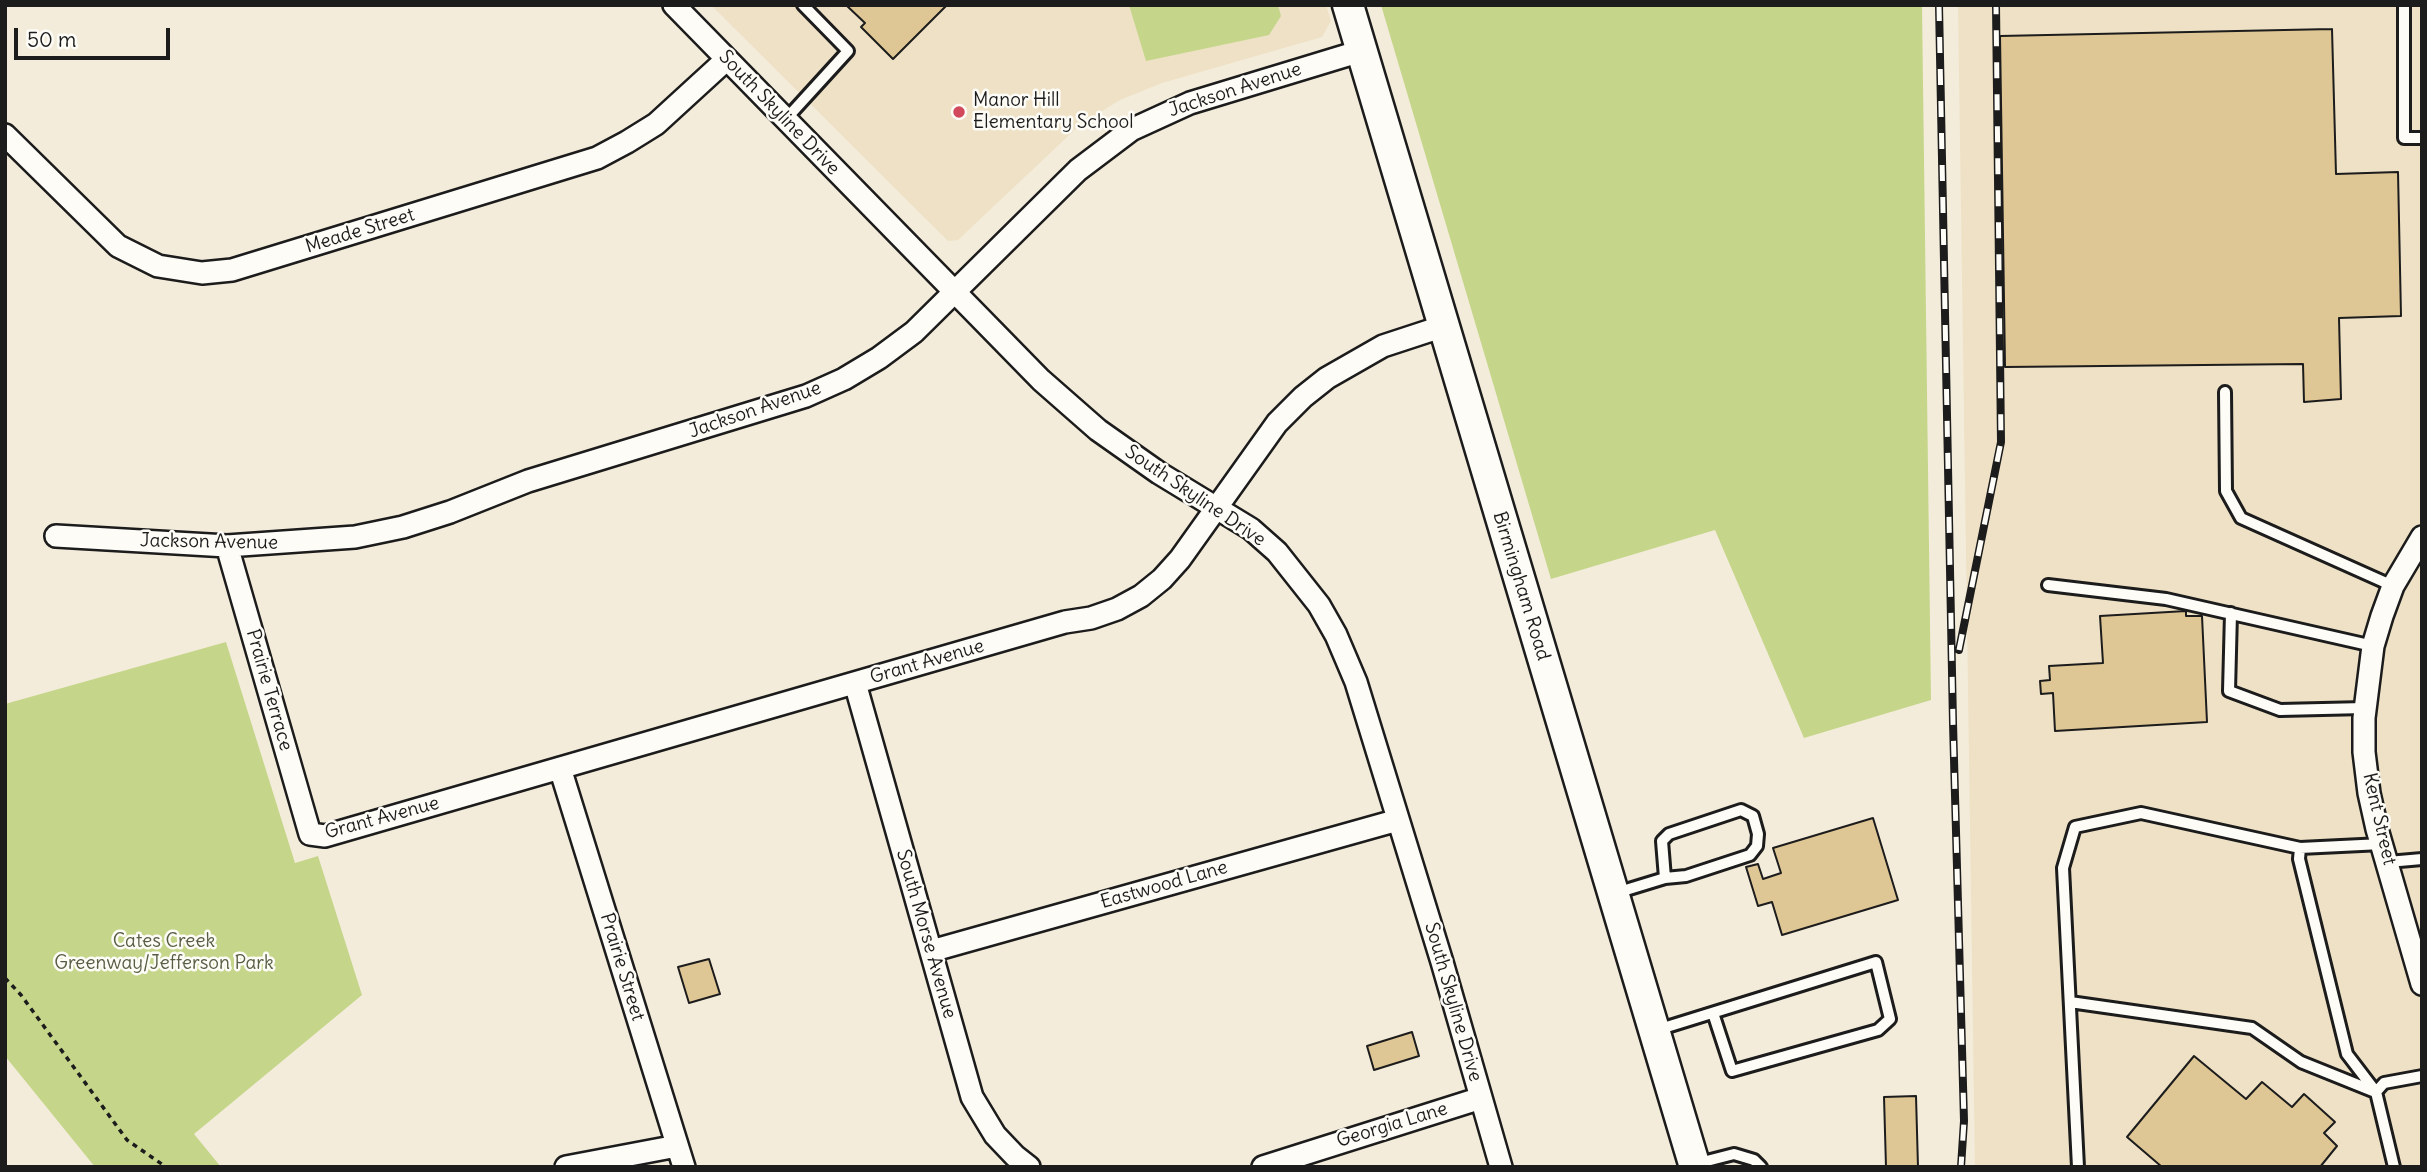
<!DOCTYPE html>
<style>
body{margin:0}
#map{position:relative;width:2427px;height:1172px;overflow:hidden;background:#f4ecda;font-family:Delius,sans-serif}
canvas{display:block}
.frame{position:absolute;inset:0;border:7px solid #1c1c1c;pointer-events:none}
.scale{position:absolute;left:14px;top:28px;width:156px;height:32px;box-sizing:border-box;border:4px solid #1c1c1c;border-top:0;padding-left:9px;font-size:21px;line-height:24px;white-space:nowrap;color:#1c1c1c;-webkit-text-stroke:5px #fdfcf7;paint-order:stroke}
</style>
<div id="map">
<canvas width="2427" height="1172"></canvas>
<div class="frame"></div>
<div class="scale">50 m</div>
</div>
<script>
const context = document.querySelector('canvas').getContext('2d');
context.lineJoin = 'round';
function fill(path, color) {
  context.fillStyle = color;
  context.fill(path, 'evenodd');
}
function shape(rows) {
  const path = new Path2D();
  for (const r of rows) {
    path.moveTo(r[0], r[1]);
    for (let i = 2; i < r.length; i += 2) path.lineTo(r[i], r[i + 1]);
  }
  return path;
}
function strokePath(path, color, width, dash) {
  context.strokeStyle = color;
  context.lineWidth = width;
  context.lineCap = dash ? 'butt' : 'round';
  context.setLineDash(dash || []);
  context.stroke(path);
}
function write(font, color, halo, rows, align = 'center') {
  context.font = font + ' Delius,sans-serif';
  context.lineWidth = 5;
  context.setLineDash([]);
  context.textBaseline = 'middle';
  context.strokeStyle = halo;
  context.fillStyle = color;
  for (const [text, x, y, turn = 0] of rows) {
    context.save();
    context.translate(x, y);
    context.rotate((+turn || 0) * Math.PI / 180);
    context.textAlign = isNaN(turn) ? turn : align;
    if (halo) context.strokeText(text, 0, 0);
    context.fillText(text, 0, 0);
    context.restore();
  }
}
fill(shape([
 [711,5,1326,5,1331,21,1322,37,1162,83,1120,100,1081,124,958,240,948,241],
 [1958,5,2422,5,2422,1167,1975,1167]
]), '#eee1c5');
fill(shape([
 [1129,5,1278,5,1281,16,1269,35,1146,61],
 [1381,5,1922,5,1931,700,1804,738,1715,530,1551,579],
 [226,642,295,863,318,856,362,995,194,1134,221,1167,95,1167,5,1056,5,704]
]), '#c5d68b');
const building = shape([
 [846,5,947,5,893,59,861,27,865,23,846,5],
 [2332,29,2336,174,2398,172,2401,316,2339,318,2341,399,2304,402,2303,364,2005,367,2000,36,2332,29],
 [2186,611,2186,616,2202,616,2207,722,2055,731,2053,693,2041,694,2040,681,2050,680,2049,666,2103,663,2100,616,2186,611],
 [1873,818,1898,900,1782,935,1772,902,1758,906,1746,867,1758,864,1763,879,1781,873,1773,848,1873,818],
 [709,959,720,994,689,1003,678,967,709,959],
 [1412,1032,1419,1056,1374,1070,1367,1046,1412,1032],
 [2194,1056,2246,1099,2262,1082,2292,1107,2304,1094,2335,1122,2324,1133,2337,1146,2320,1167,2162,1167,2127,1137,2194,1056],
 [1916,1096,1918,1167,1886,1167,1884,1097,1916,1096]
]);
fill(building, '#dfc695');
strokePath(building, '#1c1c1c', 2);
const lane = shape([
 [2404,5,2404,138,2422,138],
 [786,119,848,51,803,5],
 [2225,392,2226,491,2241,518,2393,586],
 [2048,585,2166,599,2373,646],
 [2231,613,2229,691,2280,710,2365,708],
 [2388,862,2422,859],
 [1616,893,1665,878,1686,876,1750,855,1757,846,1758,834,1753,816,1741,810,1669,834,1662,841,1665,878],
 [2070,1002,2252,1028,2301,1062,2373,1091],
 [1657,1030,1876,962,1890,1019,1878,1030,1732,1071,1713,1013],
 [2376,1092,2347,1054,2299,859,2300,848,2382,844],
 [1695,1164,1734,1154,1754,1160,1761,1167],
 [2078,1167,2063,868,2075,827,2141,813,2300,848],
 [2394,1167,2376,1092,2384,1083,2422,1076]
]);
const street = shape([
 [674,5,1041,380,1098,430,1159,473,1251,529,1277,552,1319,605,1336,635,1356,682,1442,962,1501,1167],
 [5,135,118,246,158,266,202,273,232,270,597,158,627,142,656,124,727,59],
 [56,536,227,546,355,537,403,527,450,512,528,481,806,396,844,379,879,358,914,332,1078,170,1131,130,1190,103,1361,51],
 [2422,537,2393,586,2382,616,2373,646,2364,718,2364,752,2369,793,2377,829,2422,984],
 [227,546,310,834,325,836,1065,622,1091,618,1117,609,1141,596,1162,579,1180,559,1277,423,1303,397,1327,378,1383,346,1444,326],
 [855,683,972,1097,995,1135,1015,1156,1029,1167],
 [560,768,684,1167],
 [931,951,1398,820],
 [566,1167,677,1146],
 [1263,1167,1481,1098]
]);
const secondary = shape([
 [1348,5,1695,1167]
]);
strokePath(lane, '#1c1c1c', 16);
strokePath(street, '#1c1c1c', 26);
strokePath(secondary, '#1c1c1c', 35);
strokePath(shape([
 [5,978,21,995,127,1140,166,1167]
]), '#1c1c1c', 3.5, [5, 5]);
strokePath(lane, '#fdfcf7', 10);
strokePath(street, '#fdfcf7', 21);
strokePath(secondary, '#fdfcf7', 30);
const rail = shape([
 [1939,5,1953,723,1964,1121,1961,1167],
 [1959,650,2001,442,1996,5]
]);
strokePath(rail, '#1c1c1c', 8);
strokePath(rail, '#fdfcf7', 5, [16]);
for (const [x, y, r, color] of [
 [959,112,7,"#d1495b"]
]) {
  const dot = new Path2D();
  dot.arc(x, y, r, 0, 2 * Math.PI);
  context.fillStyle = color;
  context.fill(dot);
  strokePath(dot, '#fdfcf7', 2.5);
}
write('19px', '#1c1c1c', '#fdfcf7', [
 ["Jackson Avenue",1235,90,-18],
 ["South Skyline Drive",779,113,46],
 ["Meade Street",360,231,-17],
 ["Jackson Avenue",755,410,-19],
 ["South Skyline Drive",1195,496,34],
 ["Jackson Avenue",209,542,1],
 ["Birmingham Road",1521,586,73],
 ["Grant Avenue",927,662,-16],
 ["Prairie Terrace",269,690,74],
 ["Grant Avenue",382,818,-15],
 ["Kent Street",2379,819,77],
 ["Eastwood Lane",1164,885,-16],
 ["South Morse Avenue",926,934,74],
 ["Prairie Street",622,967,73],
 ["South Skyline Drive",1453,1002,74],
 ["Georgia Lane",1392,1125,-17]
]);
write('19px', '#1c1c1c', '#fdfcf7', [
 ["Manor Hill",973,101],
 ["Elementary School",973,123]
], 'left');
write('19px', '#575d43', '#fdfcf7', [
 ["Cates Creek",164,942],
 ["Greenway/Jefferson Park",164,964]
]);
</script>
